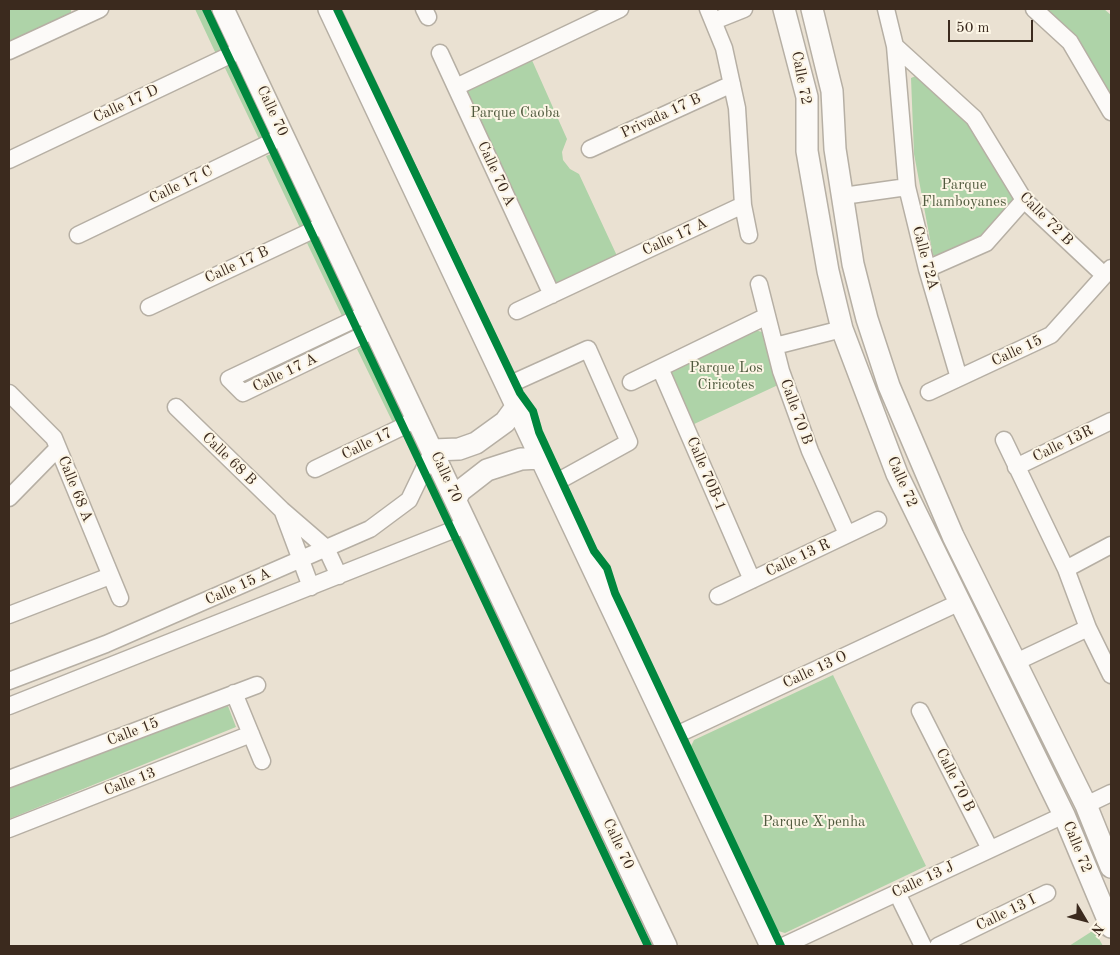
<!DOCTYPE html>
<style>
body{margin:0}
#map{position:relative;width:1120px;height:955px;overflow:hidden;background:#eae1d2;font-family:"Old Standard TT",serif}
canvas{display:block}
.frame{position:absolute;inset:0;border:10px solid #3b2a1e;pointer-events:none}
.north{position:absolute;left:1060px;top:895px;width:50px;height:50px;-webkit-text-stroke:4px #fcf5e5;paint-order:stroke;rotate:127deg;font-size:14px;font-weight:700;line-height:20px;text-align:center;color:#3b2a1e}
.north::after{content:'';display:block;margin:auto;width:18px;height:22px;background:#3b2a1e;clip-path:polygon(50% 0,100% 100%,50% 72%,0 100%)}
.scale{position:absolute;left:948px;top:20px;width:85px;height:22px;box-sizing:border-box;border:2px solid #3b2a1e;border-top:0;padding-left:6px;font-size:15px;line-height:18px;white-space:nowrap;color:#3b2a1e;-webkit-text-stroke:4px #fcf5e5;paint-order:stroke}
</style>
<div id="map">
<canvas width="1120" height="955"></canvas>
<div class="frame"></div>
<div class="north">N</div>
<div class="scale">50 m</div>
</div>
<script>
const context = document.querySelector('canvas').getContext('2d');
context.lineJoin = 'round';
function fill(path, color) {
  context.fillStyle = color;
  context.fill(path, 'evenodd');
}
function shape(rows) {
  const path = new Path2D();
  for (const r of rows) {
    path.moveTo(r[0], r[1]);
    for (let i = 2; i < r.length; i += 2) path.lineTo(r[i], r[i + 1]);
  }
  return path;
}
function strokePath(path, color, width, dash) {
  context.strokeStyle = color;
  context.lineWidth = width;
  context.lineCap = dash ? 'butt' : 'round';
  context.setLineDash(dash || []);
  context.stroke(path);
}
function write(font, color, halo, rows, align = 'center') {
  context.font = font + ' "Old Standard TT",serif';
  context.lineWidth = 4;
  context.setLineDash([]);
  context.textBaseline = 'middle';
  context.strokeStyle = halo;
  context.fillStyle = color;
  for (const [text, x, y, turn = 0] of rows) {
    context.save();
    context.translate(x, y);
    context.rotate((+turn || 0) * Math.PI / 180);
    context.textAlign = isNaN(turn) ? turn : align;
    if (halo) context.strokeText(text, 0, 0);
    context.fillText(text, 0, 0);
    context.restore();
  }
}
fill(shape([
 [9,9,71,9,71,12,70,14,9,44],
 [195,9,210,9,227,44,224,50,216,54],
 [1043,9,1104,9,1111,15,1111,97],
 [531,58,567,139,562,152,563,160,570,169,579,174,618,258,559,285,552,283,464,96,467,89],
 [233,64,238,65,268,130,267,135,259,139,225,68],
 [918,75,970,123,1014,195,1013,204,982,239,939,258,933,255,914,154,911,78],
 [274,153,278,153,309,219,308,224,300,228,266,156],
 [315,239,319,241,352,308,350,313,342,316,307,243],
 [755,330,762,332,778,385,692,425,669,377,671,370],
 [365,345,370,346,402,415,401,420,393,423,357,349],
 [833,675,926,866,785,933,775,930,689,750,694,740],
 [228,706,236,727,9,819,9,785],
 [1094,930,1103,946,1069,946]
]), '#aed3a8');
const minor = shape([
 [424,9,428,17],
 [708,9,724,48,737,108,743,205,749,235],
 [886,9,895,46,907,187,927,269,959,378],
 [1034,9,1070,42,1111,112],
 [714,21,744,9],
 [895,46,974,118,1024,200,1104,275],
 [9,51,100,9],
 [440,53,552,295],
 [456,87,620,9],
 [590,149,732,84],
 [9,160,243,49],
 [843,196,907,187],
 [78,235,284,136],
 [927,269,986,243,1024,200],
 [759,284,781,371,810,451,847,534],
 [149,307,326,224],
 [517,311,743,205],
 [368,313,229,379,243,393,376,329],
 [775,346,842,329],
 [660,368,752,580],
 [631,382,767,316],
 [506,386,588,349,629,442,553,484],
 [929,392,1051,335,1111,268],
 [9,393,54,438,120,598],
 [176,407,282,510,326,548,339,576],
 [1004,440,1066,569,1088,628,1111,675],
 [1016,467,1111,421],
 [315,469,402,427,418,417],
 [9,498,58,448],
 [283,512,311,587],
 [1066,569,1111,545],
 [718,596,878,520],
 [9,615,110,576],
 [1016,662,1088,628],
 [9,681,106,644,370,529,409,500,433,450],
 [234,693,262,761],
 [9,706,468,524],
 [920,711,990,849],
 [672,737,958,603],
 [9,779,257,685],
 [1086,805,1111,793],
 [9,829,251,734],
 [897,893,923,946],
 [783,946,1064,815],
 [938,946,1047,893]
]);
const major = shape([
 [223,9,666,946],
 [329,9,771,946],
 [784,9,807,97,807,151,828,271,842,329,897,474,1064,815,1111,927],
 [812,9,832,91,835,149,853,264,867,319,889,386,953,536,1086,805,1111,867],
 [433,450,459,449,476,443,505,422,516,407],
 [456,499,460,491,487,470,521,459,540,458]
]);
strokePath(minor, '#b6afa4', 19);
strokePath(major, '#b6afa4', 24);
strokePath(minor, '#fcfaf8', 16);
strokePath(major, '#fcfaf8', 21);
strokePath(shape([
 [206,9,648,946],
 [337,9,520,393,533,411,539,432,594,551,607,568,615,593,781,946]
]), '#00873e', 8);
write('15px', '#3b2a1e', '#fcf5e5', [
 ["Calle 72",801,78,79],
 ["Calle 17 D",126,104,-25],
 ["Calle 70",272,111,65],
 ["Privada 17 B",661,116,-25],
 ["Calle 70 A",496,174,65],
 ["Calle 17 C",181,185,-26],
 ["Calle 72 B",1046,219,45],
 ["Calle 17 A",675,237,-25],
 ["Calle 72A",925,258,75],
 ["Calle 17 B",237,265,-25],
 ["Calle 15",1017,351,-25],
 ["Calle 17 A",285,373,-26],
 ["Calle 70 B",796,412,70],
 ["Calle 17",367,444,-26],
 ["Calle 13R",1063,444,-26],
 ["Calle 68 B",229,459,44],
 ["Calle 70B-1",706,474,67],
 ["Calle 70",446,477,65],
 ["Calle 72",902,482,66],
 ["Calle 68 A",75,489,68],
 ["Calle 13 R",798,558,-25],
 ["Calle 15 A",238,587,-24],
 ["Calle 13 O",815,670,-25],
 ["Calle 15",133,732,-21],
 ["Calle 70 B",955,780,63],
 ["Calle 13",130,782,-21],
 ["Calle 70",618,844,65],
 ["Calle 72",1077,847,68],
 ["Calle 13 J",923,880,-25],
 ["Calle 13 I",1006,913,-26]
]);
write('15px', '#4f593d', '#fcf5e5', [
 ["Parque Caoba",515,113],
 ["Parque",964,185],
 ["Flamboyanes",964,202],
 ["Parque Los",726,368],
 ["Ciricotes",726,385],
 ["Parque X'penha",814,822]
]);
</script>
